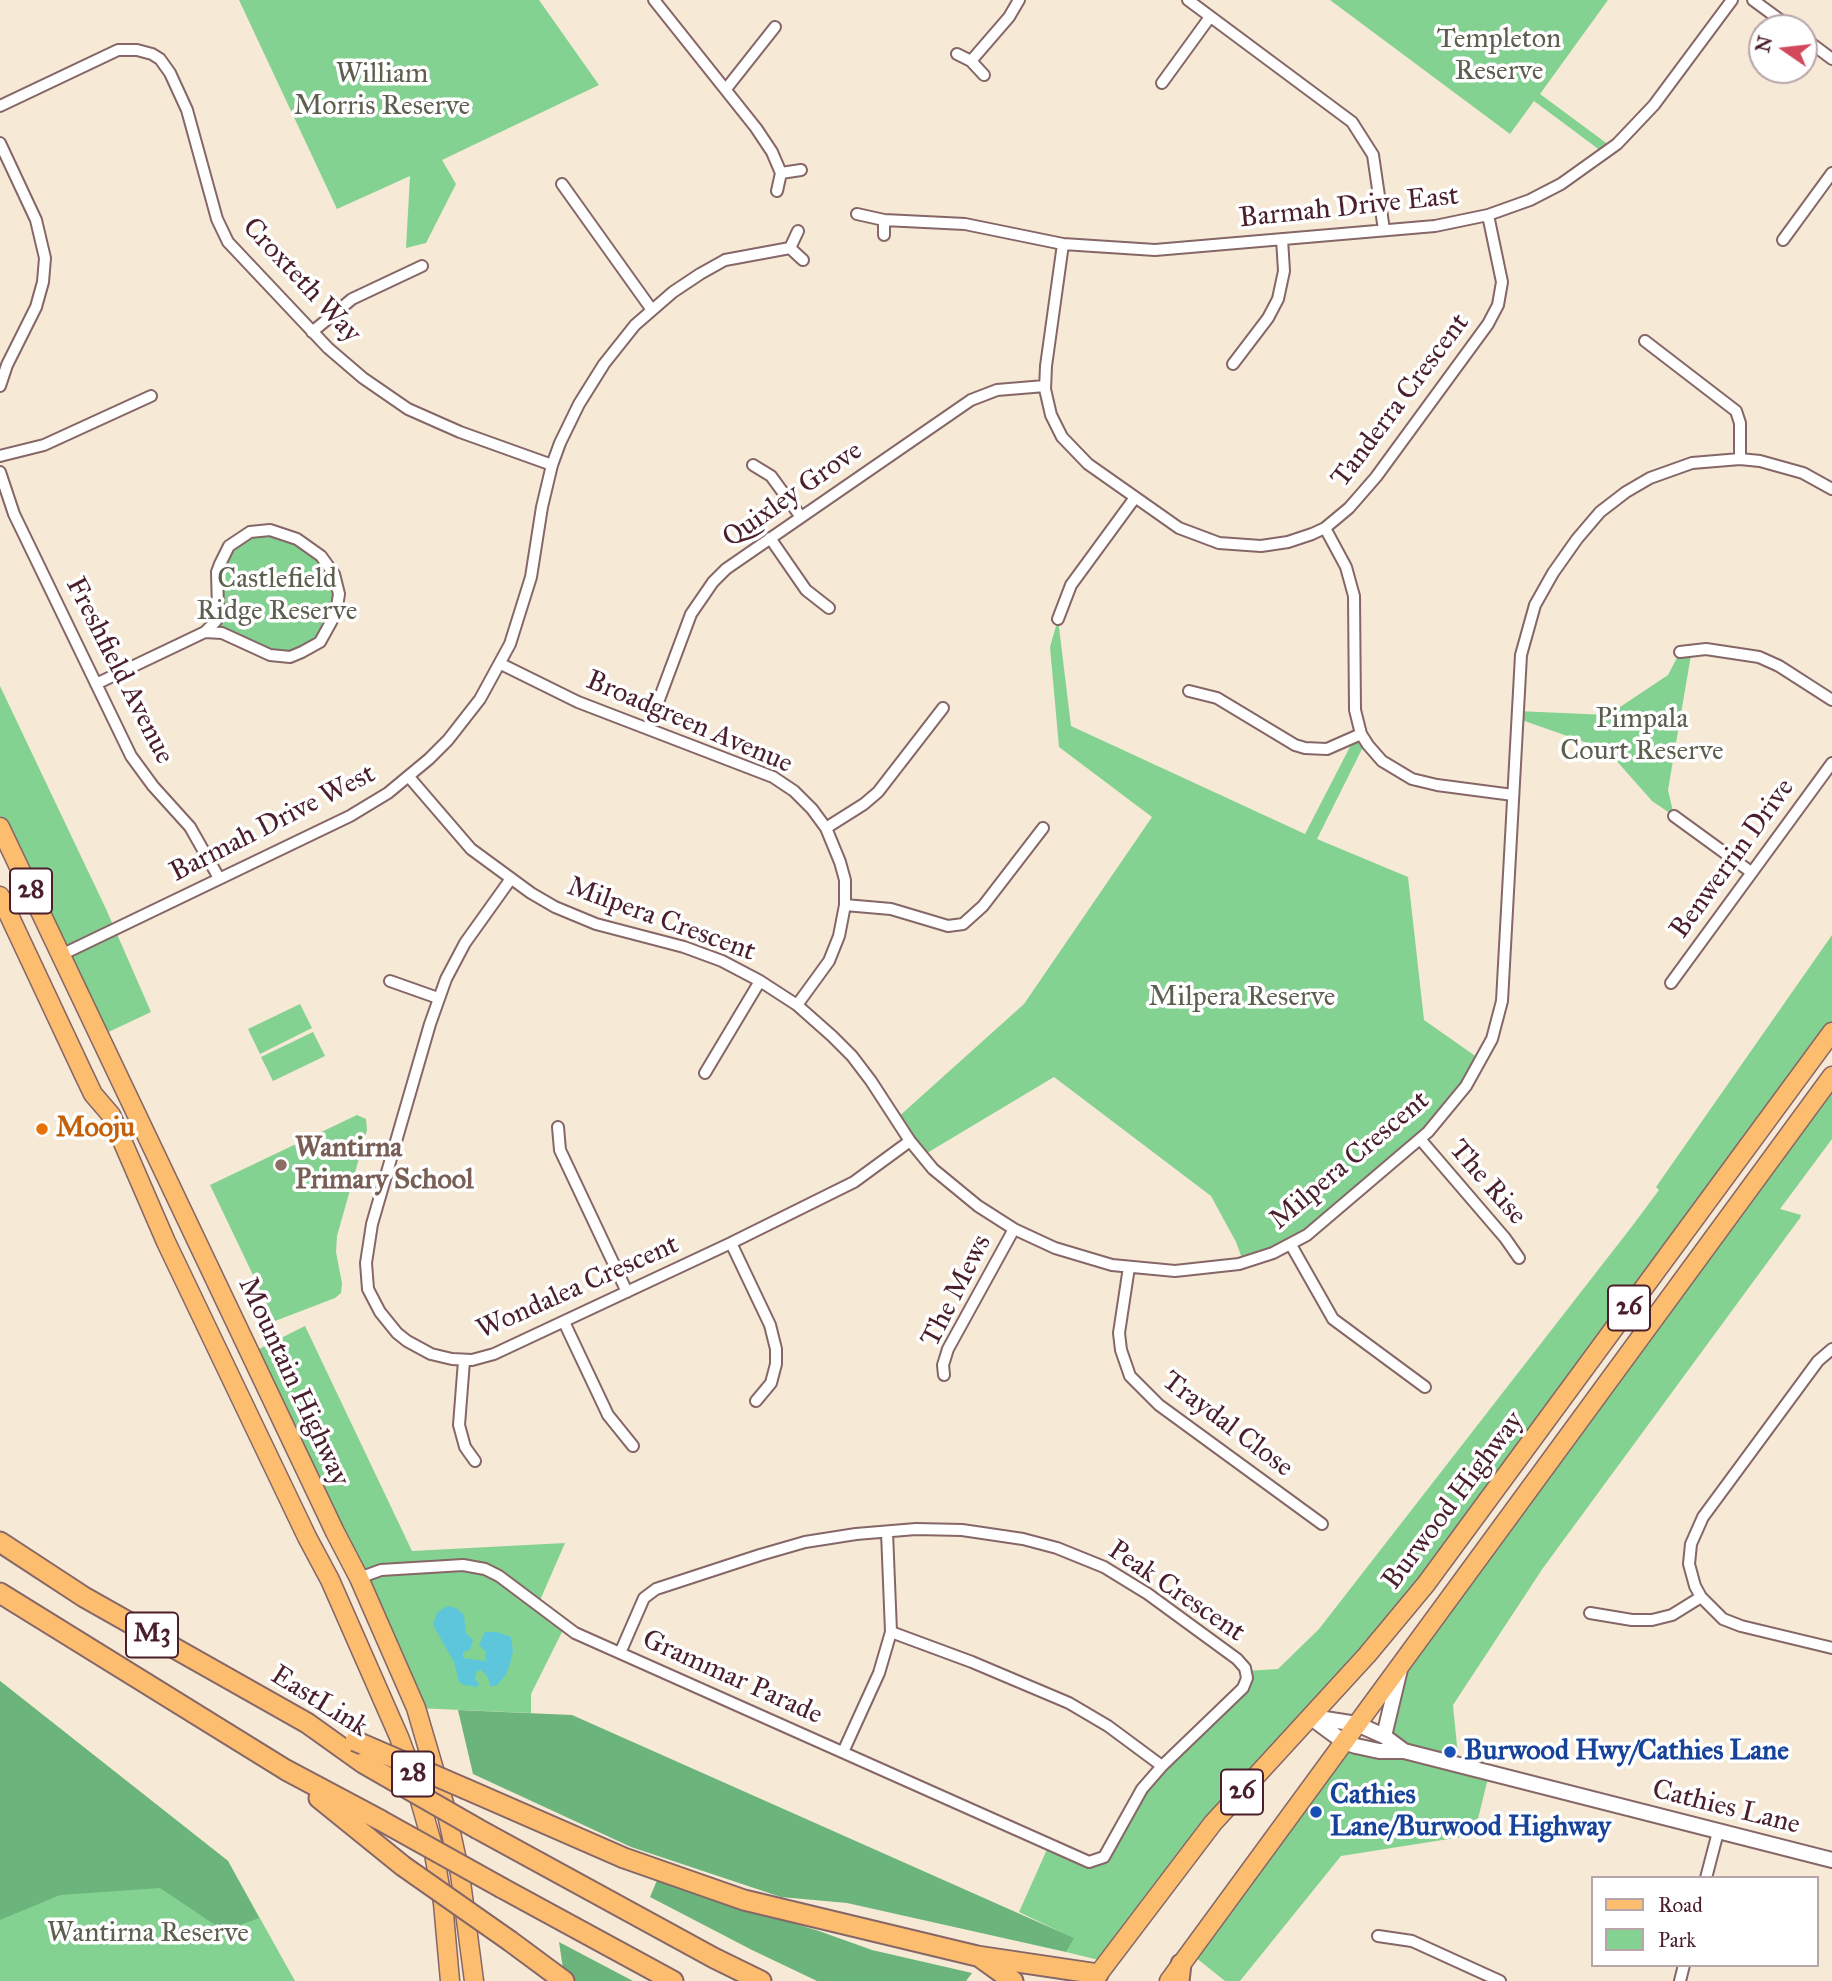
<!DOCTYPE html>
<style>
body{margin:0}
#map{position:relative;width:1832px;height:1981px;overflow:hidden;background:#f6e9d6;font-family:"IM FELL Great Primer",serif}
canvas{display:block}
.legend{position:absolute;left:1591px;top:1876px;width:228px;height:91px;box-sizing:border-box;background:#fff;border:2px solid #b7a5aa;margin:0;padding:9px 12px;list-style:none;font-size:21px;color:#4a1f2b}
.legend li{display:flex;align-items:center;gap:14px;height:35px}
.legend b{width:35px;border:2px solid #b7a5aa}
.north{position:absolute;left:1748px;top:14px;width:70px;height:70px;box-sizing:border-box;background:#fff;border:2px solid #b7a5aa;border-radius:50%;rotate:284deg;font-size:19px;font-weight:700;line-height:28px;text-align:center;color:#4a1f2b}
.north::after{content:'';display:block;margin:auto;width:24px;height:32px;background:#d1495b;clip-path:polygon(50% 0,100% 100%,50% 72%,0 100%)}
</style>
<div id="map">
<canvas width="1832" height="1981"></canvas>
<ul class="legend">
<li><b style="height:9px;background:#fcbd6f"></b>Road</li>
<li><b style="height:19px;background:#84d291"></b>Park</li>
</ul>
<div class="north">N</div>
</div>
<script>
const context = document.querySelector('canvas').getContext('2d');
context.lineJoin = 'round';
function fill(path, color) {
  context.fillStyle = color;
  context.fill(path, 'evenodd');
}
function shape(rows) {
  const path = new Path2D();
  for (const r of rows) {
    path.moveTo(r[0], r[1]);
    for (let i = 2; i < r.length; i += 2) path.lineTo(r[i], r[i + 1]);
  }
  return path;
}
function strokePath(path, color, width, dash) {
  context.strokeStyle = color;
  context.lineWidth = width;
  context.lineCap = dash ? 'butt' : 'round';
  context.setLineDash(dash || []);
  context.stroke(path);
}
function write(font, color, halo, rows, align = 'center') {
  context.font = font + ' "IM FELL Great Primer",serif';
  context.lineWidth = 7;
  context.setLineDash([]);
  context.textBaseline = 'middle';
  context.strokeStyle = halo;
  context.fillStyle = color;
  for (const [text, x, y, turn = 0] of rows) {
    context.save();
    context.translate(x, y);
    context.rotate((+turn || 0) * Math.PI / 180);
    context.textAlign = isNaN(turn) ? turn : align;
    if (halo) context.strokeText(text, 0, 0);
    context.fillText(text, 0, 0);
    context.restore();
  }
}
fill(shape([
 [239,0,539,0,599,85,442,160,456,184,426,243,406,248,410,176,337,209],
 [1330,0,1608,0,1540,94,1613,148,1605,154,1534,101,1510,134],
 [270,530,321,556,339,594,320,642,279,657,211,626,217,581,230,545],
 [1058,619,1071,726,1305,834,1355,737,1366,741,1317,839,1408,877,1424,1020,1481,1060,1454,1103,1307,1235,1243,1261,1236,1242,1211,1196,1054,1077,922,1156,896,1119,1024,1004,1152,817,1059,747,1050,647],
 [1692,649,1668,790,1674,816,1652,801,1607,750,1516,718,1517,711,1608,715,1668,675,1680,652],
 [0,686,106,909,151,1012,100,1036,0,827],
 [1832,935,1832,1032,1463,1533,1275,1756,1107,1962,1066,1952,1073,1938,1019,1912,1049,1845,1095,1861,1136,1798,1242,1689,1246,1671,1278,1669,1319,1629,1633,1225,1659,1190,1656,1187],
 [300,1004,312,1028,260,1054,248,1029],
 [313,1032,325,1056,273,1081,261,1057],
 [1832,1076,1832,1139,1780,1209,1801,1215,1800,1218,1543,1568,1453,1705,1459,1766,1489,1774,1474,1835,1341,1856,1240,1981,1225,1981,1190,1953,1344,1742,1403,1751,1384,1736,1401,1665],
 [357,1115,366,1119,367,1130,337,1236,336,1252,342,1283,341,1293,335,1298,275,1321,210,1185],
 [305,1326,412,1551,565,1543,538,1605,565,1626,531,1694,531,1713,416,1708,251,1353],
 [0,1681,228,1861,295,1981,0,1981]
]), '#84d291');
fill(shape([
 [0,1681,228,1861,259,1918,224,1931,160,1888,60,1895,0,1920],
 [458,1710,572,1715,1074,1938,1066,1952,847,1903,781,1897,631,1847,473,1774],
 [658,1878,747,1909,819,1931,872,1950,972,1973,966,1981,817,1981,752,1950,650,1897],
 [559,1942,633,1981,573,1981,564,1975]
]), '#6bb47b');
fill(shape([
 [447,1606,456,1608,464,1615,466,1633,473,1640,470,1650,463,1652,463,1658,485,1661,486,1652,479,1645,485,1632,497,1632,511,1637,513,1651,510,1664,506,1675,496,1686,490,1686,488,1677,481,1670,477,1671,475,1676,475,1680,479,1683,478,1687,464,1685,459,1682,454,1662,433,1625,437,1613]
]), '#5ec6da');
const minor = shape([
 [654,0,756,128,772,152,781,173],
 [1188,0,1352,122,1373,155,1384,230],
 [1753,0,1791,28],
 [1804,38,1832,59],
 [957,54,971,61,984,75],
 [971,61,1009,17,1019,0],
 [1162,83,1210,17],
 [726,89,775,27],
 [0,106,118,50,137,50,152,54,160,59,170,73,187,110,217,219,228,242,328,348,363,378,408,409,460,432,552,465],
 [0,143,36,220,45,258,43,282,36,307,7,365,0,386],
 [562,184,652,310],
 [777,191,781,173,801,170],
 [857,214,884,220,884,235],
 [884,220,965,224,1063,244,1155,250,1435,226,1488,215,1530,200,1561,184,1617,144,1654,105,1732,0],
 [798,231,790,248,803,260],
 [1783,240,1832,173],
 [1063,244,1046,366,1045,389,1051,415,1062,437,1088,464,1179,528,1219,543,1261,546,1288,542,1312,534,1325,528,1349,508,1376,477,1488,324,1498,305,1502,282,1488,215],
 [312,332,352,299,422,266],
 [1645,341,1736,411,1740,423,1740,459],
 [1233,364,1268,318,1278,299,1284,271,1282,239],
 [0,456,44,445,151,396],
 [753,465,771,476,801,517],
 [0,472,14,514,131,756,153,786,190,827,219,878],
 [1325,528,1346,567,1354,596,1355,710,1361,734,1368,745,1382,761,1412,779,1437,785,1513,795],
 [770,538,806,590,829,608],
 [1058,619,1071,585,1134,499],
 [1680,652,1706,649,1759,657,1779,666,1832,700],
 [501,664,578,702,773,777,794,791,812,809,826,828,840,862,845,880,845,905,839,936,829,961,797,1005],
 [96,684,205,632,216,621,218,609,217,572,220,564,229,546,250,532,270,530,297,539,321,556,334,574,339,594,336,613,320,642,302,652,290,657,270,655,222,633,205,632],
 [1189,691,1217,698,1295,745,1305,748,1327,749,1361,734],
 [648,729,691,614,713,582,726,569,971,400,997,390,1045,386],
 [409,777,471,849,531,893,555,907,596,924,684,947,722,961,760,981,797,1005,832,1036,852,1056,871,1081,910,1141,933,1169,978,1206,1014,1229,1055,1248,1112,1265,1175,1271,1239,1264,1273,1253,1307,1235,1428,1132,1466,1086,1492,1039,1502,1001,1521,655,1535,605,1553,573,1577,539,1600,512,1626,492,1650,478,1692,463,1740,459,1760,461,1803,473,1832,489],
 [1674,816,1751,872],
 [826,828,864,804,878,792,943,708],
 [510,880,465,943,446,979,430,1024,372,1224,366,1263,368,1289,380,1312,397,1333,407,1341,431,1354,452,1359,472,1360,494,1354,731,1243,854,1182,910,1141],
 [845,905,891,909,948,926,963,924,983,906,1043,828],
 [61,955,350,816,388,793,429,759,448,740,480,699,510,644,531,577,542,507,552,465,560,443,579,404,604,364,635,325,673,292,700,274,725,260,790,248],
 [390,981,438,998],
 [1671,983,1832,763],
 [705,1073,760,981],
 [558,1127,560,1150,627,1292],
 [1420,1139,1505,1238,1519,1258],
 [731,1243,770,1325,776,1349,776,1364,771,1383,756,1401],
 [1291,1245,1333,1319,1425,1387],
 [1129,1267,1119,1333,1121,1350,1130,1376,1159,1405,1322,1524],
 [564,1322,608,1415,633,1446],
 [1832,1349,1818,1361,1703,1517,1691,1544,1689,1564,1695,1586,1701,1597,1723,1619,1741,1626,1832,1648],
 [464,1361,459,1425,465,1447,475,1461],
 [944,1375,943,1365,948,1349,1014,1229],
 [359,1578,381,1570,463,1565,485,1569,499,1576,575,1633,1089,1862,1104,1857,1142,1789,1162,1766,1243,1688,1247,1678,1245,1668,1237,1659,1148,1594,1104,1567,1057,1548,1023,1539,962,1530,916,1529,856,1534,805,1542,760,1555,656,1589,644,1598,620,1653],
 [1590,1613,1632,1620,1652,1620,1672,1615,1701,1597],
 [891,1632,972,1662,1069,1703,1108,1726,1162,1766],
 [843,1752,879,1673,891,1632,887,1532],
 [1706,1878,1718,1832],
 [1378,1936,1412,1941,1500,1981],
 [1680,1981,1684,1965]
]);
const tertiary = shape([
 [1310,1717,1344,1742,1356,1746,1379,1751,1404,1751,1832,1860],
 [1312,1717,1357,1724,1384,1736,1404,1751],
 [1384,1736,1401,1665]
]);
const primary = shape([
 [0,827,335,1532,359,1578,416,1708,446,1810,460,1874,474,1981],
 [0,896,83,1073,93,1094,111,1115,166,1242,307,1537,330,1580,399,1737,411,1769,432,1843,443,1903,450,1981]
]);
const trunk = shape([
 [1093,1981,1213,1823,1367,1655,1426,1584,1832,1032],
 [1169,1981,1832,1076]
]);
const motorway = shape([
 [0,1542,84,1597,307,1723,363,1763],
 [0,1593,286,1770,380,1820],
 [466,1789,624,1858,744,1900,977,1956,1098,1974],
 [319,1798,403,1866],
 [478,1829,714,1958,761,1981],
 [502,1888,673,1981],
 [510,1941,564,1981],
 [981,1958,1013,1981],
 [1179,1981,1181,1964]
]);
strokePath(minor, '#866667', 14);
strokePath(tertiary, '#866667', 18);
strokePath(primary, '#866667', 21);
strokePath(trunk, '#866667', 21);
strokePath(motorway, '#866667', 23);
strokePath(minor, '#fff', 10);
strokePath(tertiary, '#fff', 14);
strokePath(primary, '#fcbd6f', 18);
strokePath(trunk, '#fcbd6f', 18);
strokePath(motorway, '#fcbd6f', 19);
const motorwayBridge = shape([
 [355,1741,466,1789],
 [363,1763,478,1829],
 [380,1820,502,1888],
 [403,1866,510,1941]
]);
strokePath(motorwayBridge, '#866667', 23, []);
strokePath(motorwayBridge, '#fcbd6f', 19);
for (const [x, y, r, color] of [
 [42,1129,7,"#e8710a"],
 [281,1165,7,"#8d6e63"],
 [1450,1752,7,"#1a4fb4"],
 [1316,1812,7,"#1a4fb4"]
]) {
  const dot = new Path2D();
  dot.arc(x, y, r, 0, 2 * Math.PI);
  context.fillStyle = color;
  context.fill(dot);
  strokePath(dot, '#fff', 2.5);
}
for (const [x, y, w] of [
 [31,891,42],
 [1629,1308,42],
 [152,1635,52],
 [413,1774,42],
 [1242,1792,42]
]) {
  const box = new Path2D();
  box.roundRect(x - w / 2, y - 22.5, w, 45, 5);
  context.fillStyle = '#fff';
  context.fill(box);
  strokePath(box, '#4a1f2b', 2);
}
write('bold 26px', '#4a1f2b', null, [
 ["28",31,891],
 ["26",1629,1308],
 ["M3",152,1635],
 ["28",413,1774],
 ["26",1242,1792]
]);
write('28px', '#5e5e4f', '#fff', [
 ["Templeton",1499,40],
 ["Reserve",1499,72],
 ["William",382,75],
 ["Morris Reserve",382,107],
 ["Castlefield",277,580],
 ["Ridge Reserve",277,612],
 ["Pimpala",1642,720],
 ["Court Reserve",1642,752],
 ["Milpera Reserve",1242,998],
 ["Wantirna Reserve",148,1934]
]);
write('28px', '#4a1f2b', '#fff', [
 ["Barmah Drive East",1349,208,-6],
 ["Croxteth Way",301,281,47],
 ["Tanderra Crescent",1401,401,-53],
 ["Quixley Grove",793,495,-35],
 ["Freshfield Avenue",119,671,63],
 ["Broadgreen Avenue",689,723,23],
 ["Barmah Drive West",273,824,-27],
 ["Benwerrin Drive",1733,859,-54],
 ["Milpera Crescent",661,920,20],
 ["Milpera Crescent",1350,1161,-40],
 ["The Rise",1487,1183,49],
 ["Wondalea Crescent",578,1288,-24],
 ["The Mews",957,1291,-63],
 ["Mountain Highway",293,1382,65],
 ["Traydal Close",1227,1425,37],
 ["Burwood Highway",1454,1501,-53],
 ["Peak Crescent",1176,1592,34],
 ["Grammar Parade",732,1678,24],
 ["EastLink",319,1702,32],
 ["Cathies Lane",1726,1808,14]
]);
write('bold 28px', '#c56008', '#fff', [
 ["Mooju",56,1129]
], 'left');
write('bold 28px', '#785e54', '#fff', [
 ["Wantirna",295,1149],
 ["Primary School",295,1181]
], 'left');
write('bold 28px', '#164399', '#fff', [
 ["Burwood Hwy/Cathies Lane",1464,1752],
 ["Cathies",1330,1796],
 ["Lane/Burwood Highway",1330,1828]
], 'left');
</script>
